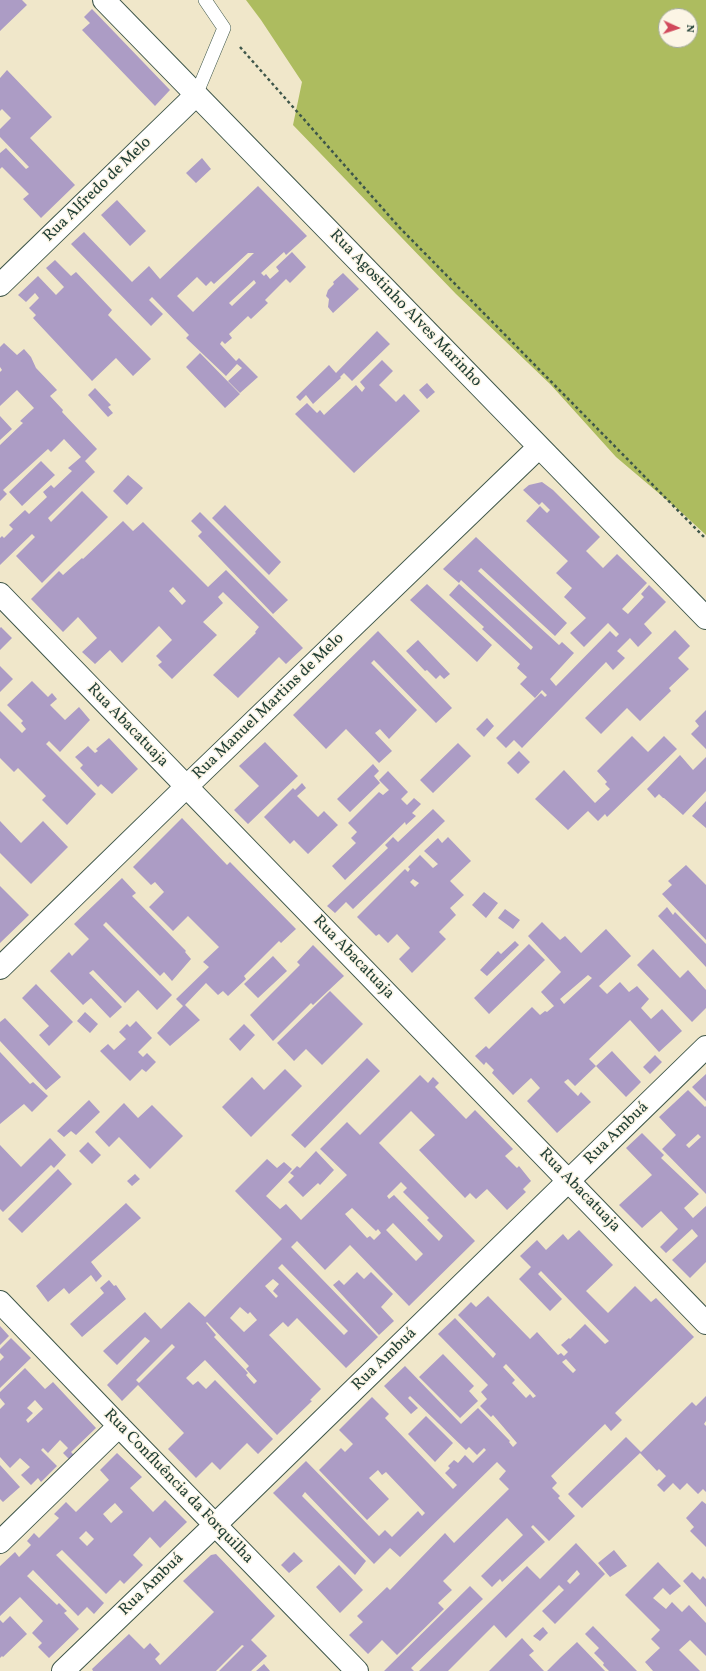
<!DOCTYPE html>
<meta charset="utf-8">
<style>
body{margin:0}
#map{position:relative;width:706px;height:1671px;overflow:hidden;background:#f0e7ca;font-family:Vollkorn,serif}
canvas{display:block}
.north{position:absolute;left:658px;top:8px;width:40px;height:40px;box-sizing:border-box;background:#fcf5e5;border:1px solid #a4ab9e;border-radius:50%;rotate:93deg;font-size:11px;font-weight:700;line-height:16px;text-align:center;color:#1f3d34}
.north::after{content:'';display:block;margin:auto;width:14px;height:18px;background:#d1495b;clip-path:polygon(50% 0,100% 100%,50% 72%,0 100%)}
</style>
<div id="map">
<canvas width="706" height="1671"></canvas>
<div class="north">N</div>
</div>
<script>
const context = document.querySelector('canvas').getContext('2d');
context.lineJoin = 'round';
function fill(path, color) {
  context.fillStyle = color;
  context.fill(path, 'evenodd');
}
function shape(rows) {
  const path = new Path2D();
  for (const r of rows) {
    path.moveTo(r[0], r[1]);
    for (let i = 2; i < r.length; i += 2) path.lineTo(r[i], r[i + 1]);
  }
  return path;
}
function strokePath(path, color, width, dash) {
  context.strokeStyle = color;
  context.lineWidth = width;
  context.lineCap = dash ? 'butt' : 'round';
  context.setLineDash(dash || []);
  context.stroke(path);
}
function write(font, color, halo, rows, align = 'center') {
  context.font = font + ' Vollkorn,serif';
  context.lineWidth = 3;
  context.setLineDash([]);
  context.textBaseline = 'middle';
  context.strokeStyle = halo;
  context.fillStyle = color;
  for (const [text, x, y, turn = 0] of rows) {
    context.save();
    context.translate(x, y);
    context.rotate((+turn || 0) * Math.PI / 180);
    context.textAlign = isNaN(turn) ? turn : align;
    if (halo) context.strokeText(text, 0, 0);
    context.fillText(text, 0, 0);
    context.restore();
  }
}
fill(shape([
 [246,0,706,0,706,535,681,512,616,457,551,385,456,294,293,125,302,82,261,20],
 [666,16,690,16,690,40,666,40]
]), '#adbc5f');
fill(shape([
 [0,0,22,0,27,5,0,31],
 [92,9,170,90,155,106,82,30,90,23,84,17],
 [7,70,52,117,30,138,75,185,41,218,23,199,29,194,2,167,0,169,0,153,6,148,26,169,29,167,0,137,0,129,11,118,2,109,0,111,0,78],
 [202,158,211,169,196,183,186,173],
 [258,186,307,236,286,255,284,252,261,273,264,276,266,274,270,279,279,271,276,267,292,252,306,267,290,283,286,279,265,300,268,303,251,319,248,316,229,334,232,338,225,344,222,341,220,344,236,361,239,358,258,377,240,393,228,381,242,368,237,364,226,376,186,338,189,335,152,297,149,300,163,314,151,326,71,244,84,232,132,282,149,266,160,279],
 [248,253,254,253,193,312,177,296,197,277,206,286,211,281,214,284],
 [254,280,256,283,232,306,229,303],
 [117,200,146,231,130,246,101,215],
 [55,260,71,276,76,272,112,310,108,315,151,359,133,376,116,358,92,381,33,318,36,315,29,308,39,298,35,293,26,302,18,295,38,276,56,295,64,287,46,268],
 [343,273,359,289,333,313,328,307,329,299,326,296,328,290,334,284,333,282],
 [377,331,390,344,352,381,344,373,340,377,341,378,313,404,306,395,300,401,296,397,329,365,336,373],
 [4,343,17,355,24,349,31,357,36,368,57,390,50,396,63,410,62,412,97,449,85,461,95,472,48,518,51,522,82,491,108,517,42,583,16,556,35,537,32,534,0,565,0,538,2,536,4,538,13,529,9,525,25,510,29,514,47,497,43,492,51,485,54,488,72,471,68,468,81,457,64,439,51,452,48,449,3,490,7,494,0,501,0,445,23,423,20,421,34,408,17,390,0,406,0,372,2,370,0,367,0,347],
 [200,353,240,394,225,408,186,367],
 [382,360,393,371,379,385,396,402,404,394,420,411,354,473,295,414,307,403,317,413,320,410,324,415,356,385,362,392,365,388,360,382],
 [427,383,435,392,427,399,419,390],
 [95,388,111,405,108,407,113,413,108,417,88,395],
 [0,416,12,429,0,440],
 [41,461,55,475,22,506,9,492],
 [128,475,143,488,127,505,113,491],
 [542,482,553,490,600,537,586,551,603,568,617,554,647,583,622,609,628,614,644,597,641,594,649,585,666,602,644,624,652,633,638,647,630,638,617,651,625,658,613,670,606,662,522,748,514,740,506,748,496,738,541,693,545,697,547,695,542,690,535,698,520,684,527,677,517,668,520,664,482,629,484,627,449,595,459,584,531,650,533,647,461,580,459,583,443,569,476,537,567,623,555,636,481,568,478,571,559,645,562,642,574,653,550,679,556,686,610,631,616,637,619,634,608,623,584,647,570,633,586,618,564,597,572,588,556,573,568,561,526,521,540,506,547,513,550,510,542,502,539,505,523,490,529,485],
 [225,505,281,562,269,575,212,518],
 [200,512,288,600,273,614,198,536,202,532,191,521],
 [123,521,133,531,143,522,208,587,226,570,303,648,286,664,279,657,238,698,213,675,256,633,255,632,259,627,223,592,218,597,223,603,203,622,217,635,172,679,158,665,162,662,156,656,172,640,159,626,122,663,110,650,95,664,82,652,97,638,78,617,63,632,31,599,59,571,63,575,82,558,83,559],
 [173,587,186,601,182,605,169,591],
 [427,584,492,645,477,662,410,600],
 [1,627,12,638,0,650,0,628],
 [675,630,690,646,678,658,689,669,669,688,671,691,640,721,627,708,601,734,585,718],
 [378,631,452,708,436,723,374,660,371,663,417,710,389,739,380,729,375,733,392,751,379,763,346,729,326,749,293,715],
 [418,640,450,674,444,679,440,675,436,679,427,670,425,671,406,651],
 [0,666,13,679,0,692],
 [32,681,48,697,52,693,57,699,50,705,65,720,79,707,90,720,60,752,49,741,46,744,96,794,67,825,42,800,46,796,18,768,14,772,0,758,0,711,22,733,26,729,21,723,23,721,7,705],
 [706,710,706,749,691,734,699,726,695,721],
 [487,718,494,726,484,737,476,729],
 [632,736,648,752,664,736,677,749,607,817,605,814,598,821,588,811,568,830,535,799,564,770,595,803,610,789,605,784,607,782,597,771],
 [109,738,138,769,112,794,101,784,98,787,80,768,83,765,75,757,88,746,95,753,98,751,96,749],
 [265,742,298,776,248,824,234,810,259,786,239,766],
 [458,743,471,756,433,793,420,780],
 [519,751,530,762,518,774,507,763],
 [680,755,693,770,706,757,706,791,683,815,664,798,663,798,659,794,655,798,647,789],
 [373,764,379,771,374,776,380,783,350,812,337,799],
 [388,771,408,792,401,799,407,805,414,798,421,804,412,813,416,816,406,825,405,822,345,880,332,866,356,843,351,838,357,832,348,823,379,792,383,795,389,790,379,780],
 [302,783,306,788,297,796,318,817,324,811,338,825,308,854,294,840,290,844,264,817,293,788,295,790],
 [706,801,706,828,692,816],
 [433,809,445,821,353,909,346,902,335,913,327,906,388,848,385,845,393,837,398,842],
 [182,818,227,865,230,862,296,929,281,943,279,941,244,976,246,979,228,996,223,991,218,995,206,983,185,1005,200,1020,170,1046,157,1033,183,1006,176,999,209,967,203,962,219,947,188,916,173,931,149,907,164,892,155,882,151,885,133,867],
 [0,821,21,843,43,821,68,847,31,884,0,853],
 [448,837,471,861,450,881,464,895,450,908,456,915,439,932,446,939,412,973,399,959,410,948,397,934,388,943,379,934,376,936,357,917,405,869,408,872,410,869,408,867,420,855,433,868,438,864,424,851,438,838,442,843],
 [413,879,419,883,415,887,410,882],
 [686,865,706,885,706,940,662,894,672,885,668,881],
 [122,878,136,893,132,896,186,951,185,952,191,959,172,981,164,972,160,976,106,922,103,925,172,995,157,1010,138,990,125,1003,93,970,89,973,122,1007,110,1018,91,998,83,1005,50,971,69,952,72,956,89,939,74,924],
 [0,886,29,915,0,943],
 [484,892,498,903,486,918,472,905],
 [667,907,673,915,675,912,706,944,706,967,658,916],
 [505,909,520,920,513,929,498,918],
 [542,922,560,940,565,936,581,953,606,929,631,956,599,986,607,994,620,982,629,992,637,986,649,999,641,1008,651,1019,662,1009,682,1031,659,1052,630,1020,589,1059,596,1066,575,1086,568,1079,564,1082,578,1096,581,1092,591,1102,557,1133,527,1101,540,1088,531,1078,513,1095,492,1073,494,1070,486,1062,484,1065,475,1056,486,1046,489,1049,532,1007,540,1015,545,1011,547,1012,554,1006,541,992,561,972,528,936],
 [588,975,592,978,564,1004,560,999],
 [515,941,519,945,487,976,480,970,498,951,501,954],
 [529,944,545,960,489,1014,474,998],
 [313,945,344,976,313,1005,311,1003,273,1041,250,1015,300,965,297,962],
 [653,949,680,978,688,970,706,990,706,1008,692,1022,637,965],
 [273,956,287,971,258,998,244,984],
 [36,984,73,1022,49,1046,39,1035,49,1026,22,998],
 [330,991,363,1024,322,1065,306,1049,294,1061,277,1043],
 [85,1012,98,1024,90,1033,77,1021],
 [5,1018,61,1077,46,1090,0,1041,0,1022],
 [136,1021,152,1038,138,1052,143,1057,147,1053,156,1062,146,1072,142,1069,130,1081,100,1051,108,1044,114,1050,126,1039,119,1032,127,1024,130,1027],
 [244,1024,255,1035,240,1051,229,1039],
 [612,1051,641,1082,626,1097,596,1066],
 [0,1052,30,1084,33,1082,48,1096,32,1112,24,1104,0,1124],
 [655,1055,662,1062,650,1074,643,1067],
 [367,1058,380,1071,305,1148,291,1135],
 [285,1069,302,1086,251,1137,222,1107,252,1077,264,1090],
 [706,1074,706,1101,692,1087],
 [420,1075,428,1083,433,1077,439,1083,435,1087,466,1119,475,1110,513,1149,505,1156,517,1168,519,1166,531,1181,523,1189,526,1192,507,1210,487,1189,476,1199,470,1193,465,1198,419,1150,435,1135,411,1111,379,1143,475,1241,409,1306,350,1245,325,1270,297,1241,291,1247,378,1337,346,1368,297,1318,288,1327,283,1322,269,1335,321,1389,310,1400,312,1401,277,1435,205,1360,186,1378,193,1385,198,1381,206,1389,215,1380,273,1439,258,1454,247,1443,220,1470,212,1462,196,1478,168,1449,184,1433,138,1385,122,1401,107,1385,150,1341,145,1337,117,1365,103,1351,145,1312,161,1329,189,1302,205,1317,282,1239,235,1191,267,1159,277,1168,284,1162,292,1169,266,1196,280,1209,286,1204,301,1220,347,1175,320,1149,347,1122,360,1135],
 [401,1182,407,1188,403,1192,429,1218,427,1220,443,1236,439,1241,394,1195,389,1199,387,1196],
 [352,1208,376,1231,378,1229,381,1233,374,1240,370,1236,367,1238,345,1214],
 [393,1223,423,1254,416,1261,386,1230],
 [282,1264,348,1331,344,1335,278,1268],
 [273,1279,279,1284,273,1291,278,1296,276,1298,265,1286],
 [240,1307,248,1314,250,1312,257,1320,244,1332,230,1318],
 [207,1322,249,1366,246,1369,257,1381,254,1384,246,1375,248,1373,214,1337,216,1335,206,1323],
 [172,1344,175,1347,139,1383,136,1380],
 [688,1090,705,1107,706,1106,706,1194,662,1149,676,1135,659,1117],
 [698,1134,701,1137,689,1148,686,1145],
 [89,1100,100,1112,76,1135,71,1131,64,1137,57,1131],
 [124,1103,138,1118,152,1105,183,1136,150,1169,119,1137,109,1147,95,1132],
 [642,1133,664,1155,661,1158,699,1194,684,1208,693,1218,706,1206,706,1262,690,1278,672,1260,698,1236,692,1229,666,1253,660,1247,678,1229,661,1211,642,1228,619,1205,652,1175,626,1148],
 [50,1138,66,1155,54,1168,51,1165,3,1212,0,1209,0,1145,21,1167],
 [88,1142,101,1155,92,1164,79,1151],
 [316,1151,334,1170,320,1185,318,1183,303,1197,288,1182,294,1176,290,1173,297,1166,300,1168],
 [58,1169,72,1184,22,1233,8,1219],
 [135,1174,140,1179,132,1186,127,1181],
 [126,1203,141,1218,91,1262,102,1276,96,1282,91,1275,69,1294,64,1288,48,1302,36,1286],
 [579,1230,613,1265,586,1291,608,1313,635,1286,651,1302,656,1298,694,1337,615,1413,622,1420,611,1431,605,1424,551,1476,557,1483,552,1488,560,1496,558,1498,575,1516,549,1541,533,1525,531,1527,545,1542,502,1582,500,1579,492,1587,481,1576,523,1535,507,1518,443,1581,452,1590,438,1603,444,1609,397,1655,382,1640,368,1654,349,1635,363,1622,357,1616,387,1587,390,1590,445,1533,454,1543,509,1489,499,1479,506,1471,497,1462,400,1557,390,1548,374,1564,305,1492,302,1496,366,1561,355,1575,273,1493,306,1461,379,1536,385,1530,392,1537,418,1511,422,1516,425,1513,386,1472,382,1475,378,1470,369,1478,389,1499,367,1520,319,1470,341,1448,345,1452,353,1444,339,1430,372,1397,389,1414,385,1418,453,1489,457,1485,445,1473,450,1468,448,1466,454,1460,458,1463,465,1455,473,1463,486,1450,484,1448,477,1455,469,1447,466,1450,410,1396,408,1398,418,1408,411,1414,384,1386,405,1366,461,1424,478,1408,510,1441,509,1442,513,1447,517,1443,493,1415,491,1417,480,1406,487,1399,481,1392,488,1385,438,1334,455,1318,493,1358,496,1354,458,1315,471,1302,476,1307,488,1296,530,1339,537,1332,558,1355,561,1353,564,1356,568,1352,561,1345,569,1338,570,1339,585,1324,605,1344,609,1341,541,1271,538,1274,562,1299,550,1311,519,1279,531,1267,520,1256,537,1240,546,1250,563,1234,568,1240],
 [566,1359,576,1370,573,1373,562,1362],
 [506,1364,536,1396,533,1398,530,1394,526,1398,512,1383,515,1380,503,1367],
 [357,1272,364,1279,371,1272,393,1294,381,1307,394,1321,379,1335,333,1285,339,1280,344,1285],
 [109,1280,114,1286,116,1285,126,1299,82,1337,70,1324,104,1293,100,1288],
 [0,1326,9,1336,0,1345],
 [11,1338,31,1358,0,1388,0,1361,4,1357,0,1353,0,1349],
 [443,1354,474,1386,469,1391,478,1401,460,1418,419,1377],
 [25,1368,45,1389,53,1382,96,1428,71,1452,74,1455,69,1459,63,1453,68,1448,60,1440,48,1453,43,1448,41,1450,57,1466,41,1482,38,1478,31,1485,21,1475,30,1467,20,1458,10,1468,0,1457,0,1409,5,1404,0,1398,0,1392],
 [35,1400,43,1409,28,1423,26,1420,33,1413,27,1408],
 [706,1396,706,1421,704,1424,706,1426,706,1492,703,1489,698,1494,687,1483,680,1490,673,1483,664,1492,657,1485,666,1476,659,1469,657,1471,640,1453,582,1508,568,1494,626,1437,641,1452,692,1402,696,1406],
 [426,1416,453,1443,435,1462,408,1434],
 [117,1453,142,1477,130,1488,153,1512,165,1500,187,1522,160,1548,150,1537,133,1555,143,1565,124,1584,120,1580,106,1594,62,1550,56,1555,104,1603,94,1614,87,1607,78,1616,33,1570,27,1576,57,1605,59,1603,67,1611,64,1613,79,1629,49,1658,38,1647,42,1643,32,1633,43,1621,20,1597,0,1616,0,1566,15,1552,19,1557,31,1545,27,1541,34,1533,39,1538,59,1518,54,1514,66,1502,76,1512,109,1480,100,1470],
 [115,1503,123,1512,111,1523,103,1514],
 [86,1531,94,1539,87,1546,79,1538],
 [0,1465,20,1487,3,1502,0,1499],
 [702,1501,706,1504,706,1547,690,1531,694,1527,686,1518],
 [576,1543,605,1574,555,1624,542,1611,564,1590,559,1585,506,1638,494,1625,448,1671,419,1671,527,1566,540,1579],
 [577,1570,580,1574,570,1584,567,1581],
 [614,1550,627,1566,610,1577,598,1563],
 [294,1552,303,1561,289,1573,281,1565],
 [216,1554,275,1616,251,1640,267,1656,251,1671,219,1671,244,1646,242,1645,216,1671,93,1671,92,1669,129,1634,144,1649,150,1643,160,1654,155,1659,160,1665,214,1612,183,1581,211,1555],
 [658,1562,681,1586,670,1595,663,1588,653,1598,666,1609,672,1602,682,1612,689,1605,706,1623,706,1656,690,1640,679,1650,700,1671,653,1671,645,1662,660,1648,651,1639,660,1630,625,1595],
 [339,1565,363,1590,340,1613,316,1587],
 [692,1572,700,1580,703,1576,706,1579,706,1607,683,1581],
 [470,1586,483,1599,411,1668,414,1671,384,1671],
 [10,1616,27,1634,3,1657,2,1656,0,1658,0,1620,3,1623],
 [593,1626,637,1671,609,1671,603,1665,604,1663,594,1653,599,1648,585,1634],
 [543,1627,548,1633,540,1641,533,1636],
 [522,1638,534,1651,529,1655,544,1671,489,1671],
 [577,1642,605,1671,547,1671,560,1658],
 [264,1664,270,1671,256,1671]
]), '#ac9cc5');
const service = shape([
 [196,95,224,28,205,0]
]);
const minor = shape([
 [104,0,706,618],
 [0,285,196,95],
 [0,594,706,1323],
 [0,968,186,787,539,447],
 [0,1302,119,1426,357,1671],
 [0,1542,119,1426],
 [63,1671,215,1525,706,1047]
]);
strokePath(service, '#3e564a', 14);
strokePath(minor, '#3e564a', 24);
strokePath(shape([
 [240,47,399,227,706,539]
]), '#3e564a', 2.5, [3, 3]);
strokePath(service, '#fff', 13);
strokePath(minor, '#fff', 22);
write('16px', '#1f3d34', '#fcf5e5', [
 ["Rua Alfredo de Melo",98,190,-44],
 ["Rua Agostinho Alves Marinho",405,309,46],
 ["Rua Manuel Martins de Melo",269,707,-44],
 ["Rua Abacatuaja",127,726,46],
 ["Rua Abacatuaja",353,958,46],
 ["Rua Ambuá",617,1134,-44],
 ["Rua Abacatuaja",579,1191,46],
 ["Rua Ambuá",385,1360,-44],
 ["Rua Confluência da Forquilha",178,1487,46],
 ["Rua Ambuá",152,1585,-44]
]);
</script>
